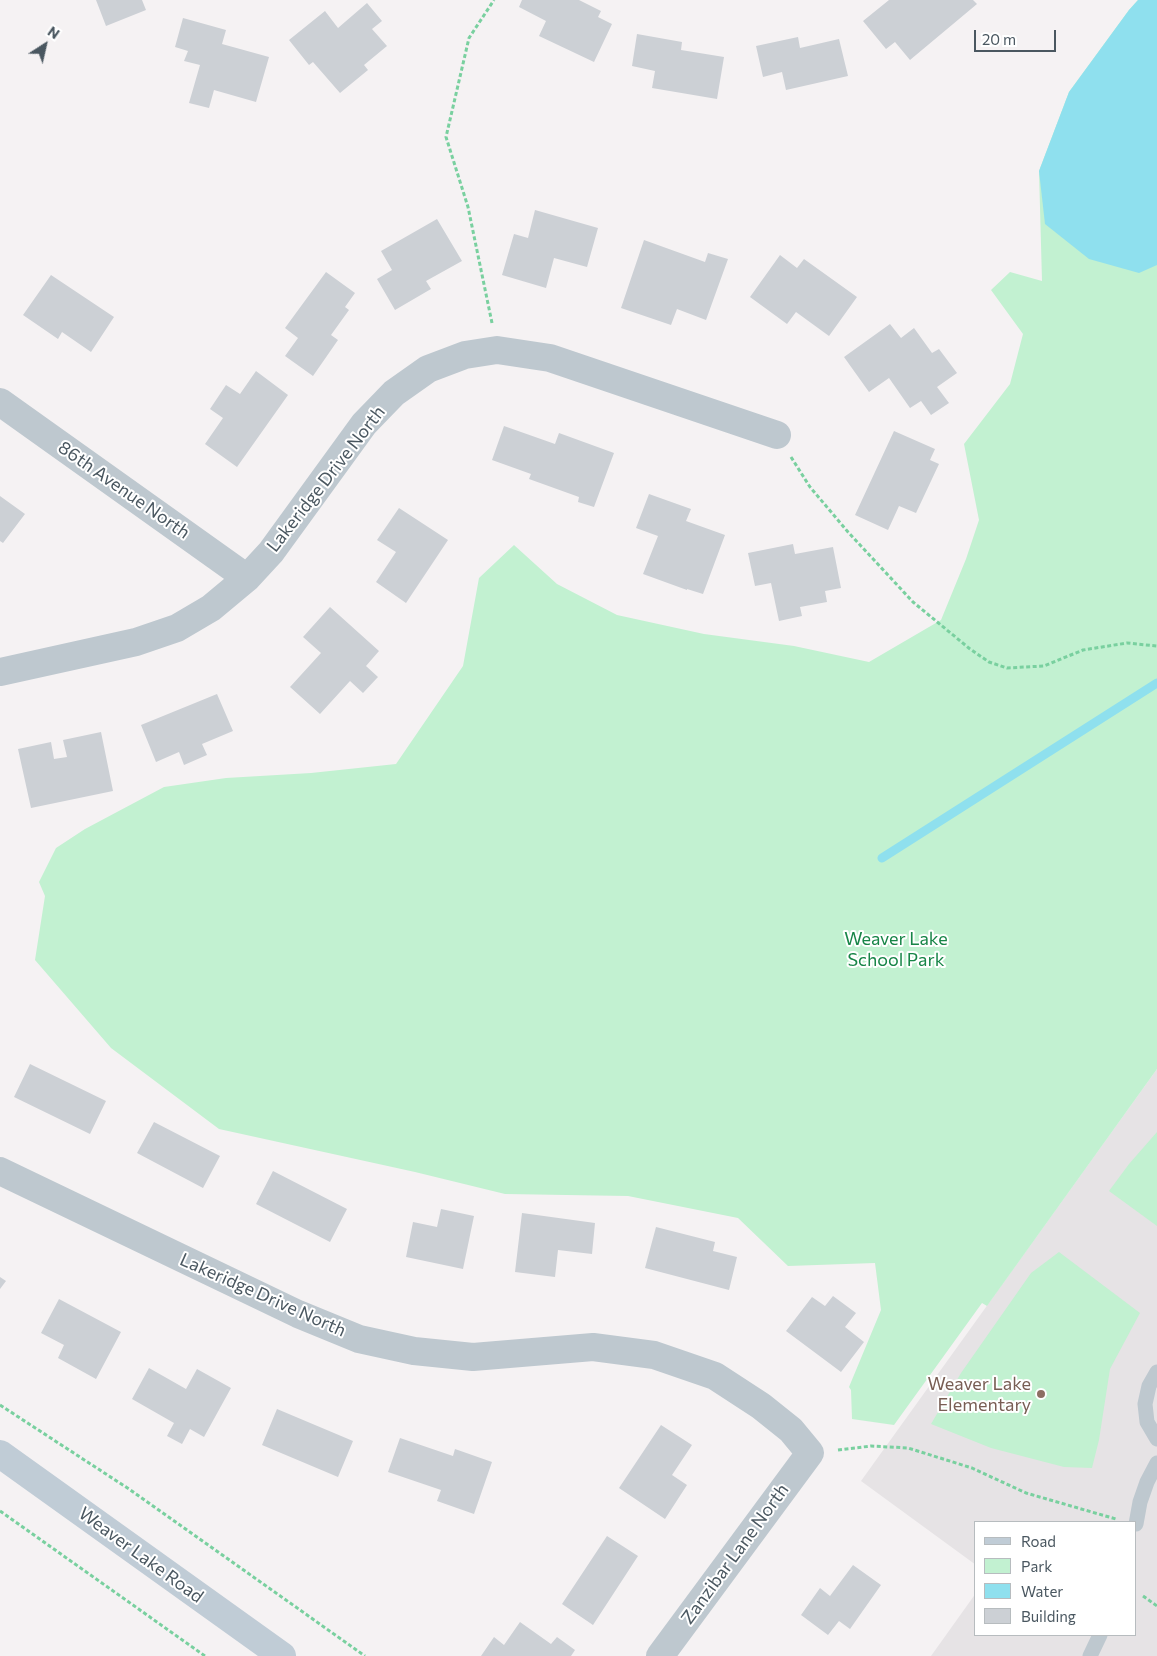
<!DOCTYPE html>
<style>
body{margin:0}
#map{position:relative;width:1157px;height:1656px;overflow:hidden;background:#f5f2f3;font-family:Commissioner,sans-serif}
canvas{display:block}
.legend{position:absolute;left:974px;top:1521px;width:162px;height:115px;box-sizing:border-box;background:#fff;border:1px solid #b7bcbf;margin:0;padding:6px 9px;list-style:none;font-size:15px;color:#4a5760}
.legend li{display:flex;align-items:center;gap:10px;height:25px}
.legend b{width:25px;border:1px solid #b7bcbf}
.north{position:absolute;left:20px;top:20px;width:50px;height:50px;-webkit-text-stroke:4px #fff;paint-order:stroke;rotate:35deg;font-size:14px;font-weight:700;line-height:20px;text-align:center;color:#4a5760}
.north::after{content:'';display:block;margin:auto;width:18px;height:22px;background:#4a5760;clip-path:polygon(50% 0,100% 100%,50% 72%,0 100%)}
.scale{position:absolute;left:974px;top:30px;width:82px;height:22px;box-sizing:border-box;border:2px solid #4a5760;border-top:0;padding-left:6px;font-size:15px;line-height:18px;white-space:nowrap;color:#4a5760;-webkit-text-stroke:4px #fff;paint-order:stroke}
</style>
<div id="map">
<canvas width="1157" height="1656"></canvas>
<ul class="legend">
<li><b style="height:6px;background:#c0ccd6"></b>Road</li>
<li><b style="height:14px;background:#c2f1d1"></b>Park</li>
<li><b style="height:14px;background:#8fe0ee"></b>Water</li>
<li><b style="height:14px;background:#ccd0d5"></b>Building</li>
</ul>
<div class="north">N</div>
<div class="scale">20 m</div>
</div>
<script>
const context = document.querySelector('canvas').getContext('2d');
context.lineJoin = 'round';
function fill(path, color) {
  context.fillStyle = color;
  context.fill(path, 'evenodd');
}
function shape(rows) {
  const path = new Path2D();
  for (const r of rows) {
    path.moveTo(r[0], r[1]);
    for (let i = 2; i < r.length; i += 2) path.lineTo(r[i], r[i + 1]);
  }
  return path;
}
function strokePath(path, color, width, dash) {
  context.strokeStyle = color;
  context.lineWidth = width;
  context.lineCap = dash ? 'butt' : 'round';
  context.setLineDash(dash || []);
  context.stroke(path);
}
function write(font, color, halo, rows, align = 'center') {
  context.font = font + ' Commissioner,sans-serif';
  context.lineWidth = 4;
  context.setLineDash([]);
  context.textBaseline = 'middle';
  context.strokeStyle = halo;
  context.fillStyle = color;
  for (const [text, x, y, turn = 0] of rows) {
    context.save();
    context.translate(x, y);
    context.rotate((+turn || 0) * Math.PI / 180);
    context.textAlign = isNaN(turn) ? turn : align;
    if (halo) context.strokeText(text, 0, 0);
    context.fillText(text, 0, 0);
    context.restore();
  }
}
fill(shape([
 [1157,1069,1157,1656,931,1656,976,1593,976,1635,1136,1635,1136,1522,976,1522,976,1565,861,1481]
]), '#e6e3e5');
fill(shape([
 [1138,0,1157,0,1157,1069,987,1306,982,1303,894,1425,852,1419,851,1390,849,1387,881,1310,875,1263,788,1266,738,1218,628,1196,505,1194,415,1172,219,1129,111,1048,35,960,45,896,39,882,56,848,85,829,164,787,226,778,311,773,396,764,463,666,479,578,514,545,557,584,617,615,704,634,794,646,869,662,941,620,966,559,979,520,964,444,1010,384,1023,334,991,290,1010,272,1042,281,1039,171,1069,92,1129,10],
 [1157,1132,1157,1226,1109,1191,1129,1164],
 [1059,1252,1140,1313,1110,1369,1099,1440,1092,1468,1064,1467,991,1448,931,1424,961,1373,1031,1273]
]), '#c2f1d1');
fill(shape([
 [1138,0,1157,0,1157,265,1139,273,1089,259,1045,224,1039,171,1069,92,1129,10]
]), '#8fe0ee');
strokePath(shape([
 [882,858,1157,683]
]), '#8fe0ee', 9);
fill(shape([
 [96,0,142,0,146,10,106,26],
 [522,0,579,0,601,11,598,17,612,24,594,62,539,36,546,21,519,7],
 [889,0,973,0,977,4,910,60,895,42,886,49,863,21],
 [367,3,382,21,372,29,387,46,364,65,368,70,340,93,313,62,309,65,289,40,325,11,338,28],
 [183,18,226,30,222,44,269,57,256,102,214,90,209,108,189,103,200,65,184,61,188,51,175,47],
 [637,34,682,42,681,50,724,57,717,99,652,88,655,71,632,66],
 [798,37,800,48,839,39,848,76,786,90,782,72,763,77,756,46],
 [535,210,598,228,587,267,554,258,546,288,502,275,514,234,528,238],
 [437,219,462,261,426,281,431,289,395,310,377,279,392,270,381,251],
 [644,240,705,262,708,253,728,259,706,320,677,309,671,325,621,308],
 [780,255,797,268,804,259,857,297,829,336,796,312,787,324,750,297],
 [326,272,355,293,345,307,349,310,331,335,338,340,313,376,285,356,298,338,285,328],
 [51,275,114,317,91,352,62,332,58,339,23,315],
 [890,324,901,338,914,328,932,353,939,349,957,373,937,387,949,403,931,415,921,401,910,408,889,378,869,392,844,357],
 [256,371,288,395,237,467,205,444,223,418,210,409,226,385,240,394],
 [504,426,555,444,559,433,614,453,594,507,578,502,579,497,529,479,531,474,492,460],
 [894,431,935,449,930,460,939,464,916,513,899,506,888,530,855,515],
 [649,494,691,509,686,521,725,535,703,594,687,589,687,590,643,574,658,536,636,528],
 [0,496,25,514,3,543,0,541],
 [399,508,448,540,406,603,376,582,396,552,377,540],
 [793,544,795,554,833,547,841,588,825,591,827,602,800,607,802,616,779,621,771,583,755,586,748,553],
 [330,607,379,651,366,666,378,677,363,693,350,681,320,714,290,687,321,653,303,637],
 [217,694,233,731,202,744,207,755,184,765,179,752,156,762,141,725],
 [101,732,113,791,31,808,18,749,51,742,54,759,67,757,63,740],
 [30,1064,106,1101,90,1134,14,1097],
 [154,1122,220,1156,203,1188,137,1153],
 [273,1171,347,1209,330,1242,256,1204],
 [441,1209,474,1216,463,1269,406,1257,413,1222,437,1227],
 [522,1213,595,1223,592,1254,558,1250,555,1277,515,1272],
 [656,1227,715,1242,713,1251,737,1257,729,1290,645,1268],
 [0,1277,6,1281,0,1289],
 [833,1296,856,1313,845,1327,864,1342,841,1372,786,1331,812,1297,825,1306],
 [59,1299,121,1332,96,1379,58,1358,64,1345,41,1333],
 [149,1368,186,1389,197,1369,231,1388,204,1437,190,1429,182,1444,167,1436,174,1423,132,1399],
 [277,1409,353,1441,338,1477,262,1445],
 [661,1425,692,1445,672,1475,687,1485,665,1519,619,1488],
 [400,1438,453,1456,455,1449,492,1462,474,1514,437,1501,441,1490,388,1472],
 [607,1536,638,1556,593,1625,562,1604],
 [853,1565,881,1585,850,1629,839,1621,828,1635,801,1615,820,1588,830,1596],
 [520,1622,551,1644,557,1637,575,1650,571,1656,481,1656,494,1637,504,1645]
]), '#ccd0d5');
strokePath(shape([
 [492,323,468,207,446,137,469,38,494,0],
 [791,457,810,487,848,532,913,602,970,649,989,662,1007,668,1044,666,1083,650,1127,643,1157,646],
 [0,1405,129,1489,365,1656],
 [838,1450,871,1446,908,1448,972,1468,1026,1493,1116,1519],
 [0,1511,205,1656],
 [1143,1596,1157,1606]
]), '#79d09f', 3, [4, 2.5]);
strokePath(shape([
 [1157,1372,1149,1386,1145,1404,1147,1422,1157,1439],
 [1136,1524,1140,1502,1147,1482,1157,1463],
 [1090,1656,1100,1635]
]), '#bec8cf', 15);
strokePath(shape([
 [0,402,247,578],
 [0,672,136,642,177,628,211,608,247,578,271,552,364,424,394,393,428,369,465,355,497,350,550,358,777,435],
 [0,1171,298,1314,359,1339,414,1351,473,1357,593,1347,654,1355,715,1376,761,1406,791,1430,810,1453,660,1656]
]), '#bec8cf', 28);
strokePath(shape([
 [0,1454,282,1656]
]), '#c0ccd6', 28);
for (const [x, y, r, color] of [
 [1041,1394,5,"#8d6e63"]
]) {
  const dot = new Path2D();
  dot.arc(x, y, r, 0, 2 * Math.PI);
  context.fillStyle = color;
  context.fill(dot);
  strokePath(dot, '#fff', 2);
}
write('18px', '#4a5760', '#fff', [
 ["Lakeridge Drive North",326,479,-52],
 ["86th Avenue North",124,490,35],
 ["Lakeridge Drive North",263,1295,24],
 ["Zanzibar Lane North",735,1554,-54],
 ["Weaver Lake Road",141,1555,36]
]);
write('18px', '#178547', '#fff', [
 ["Weaver Lake",896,939],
 ["School Park",896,960]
]);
write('18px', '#785e54', '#fff', [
 ["Weaver Lake",1031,1384],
 ["Elementary",1031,1405]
], 'right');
</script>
